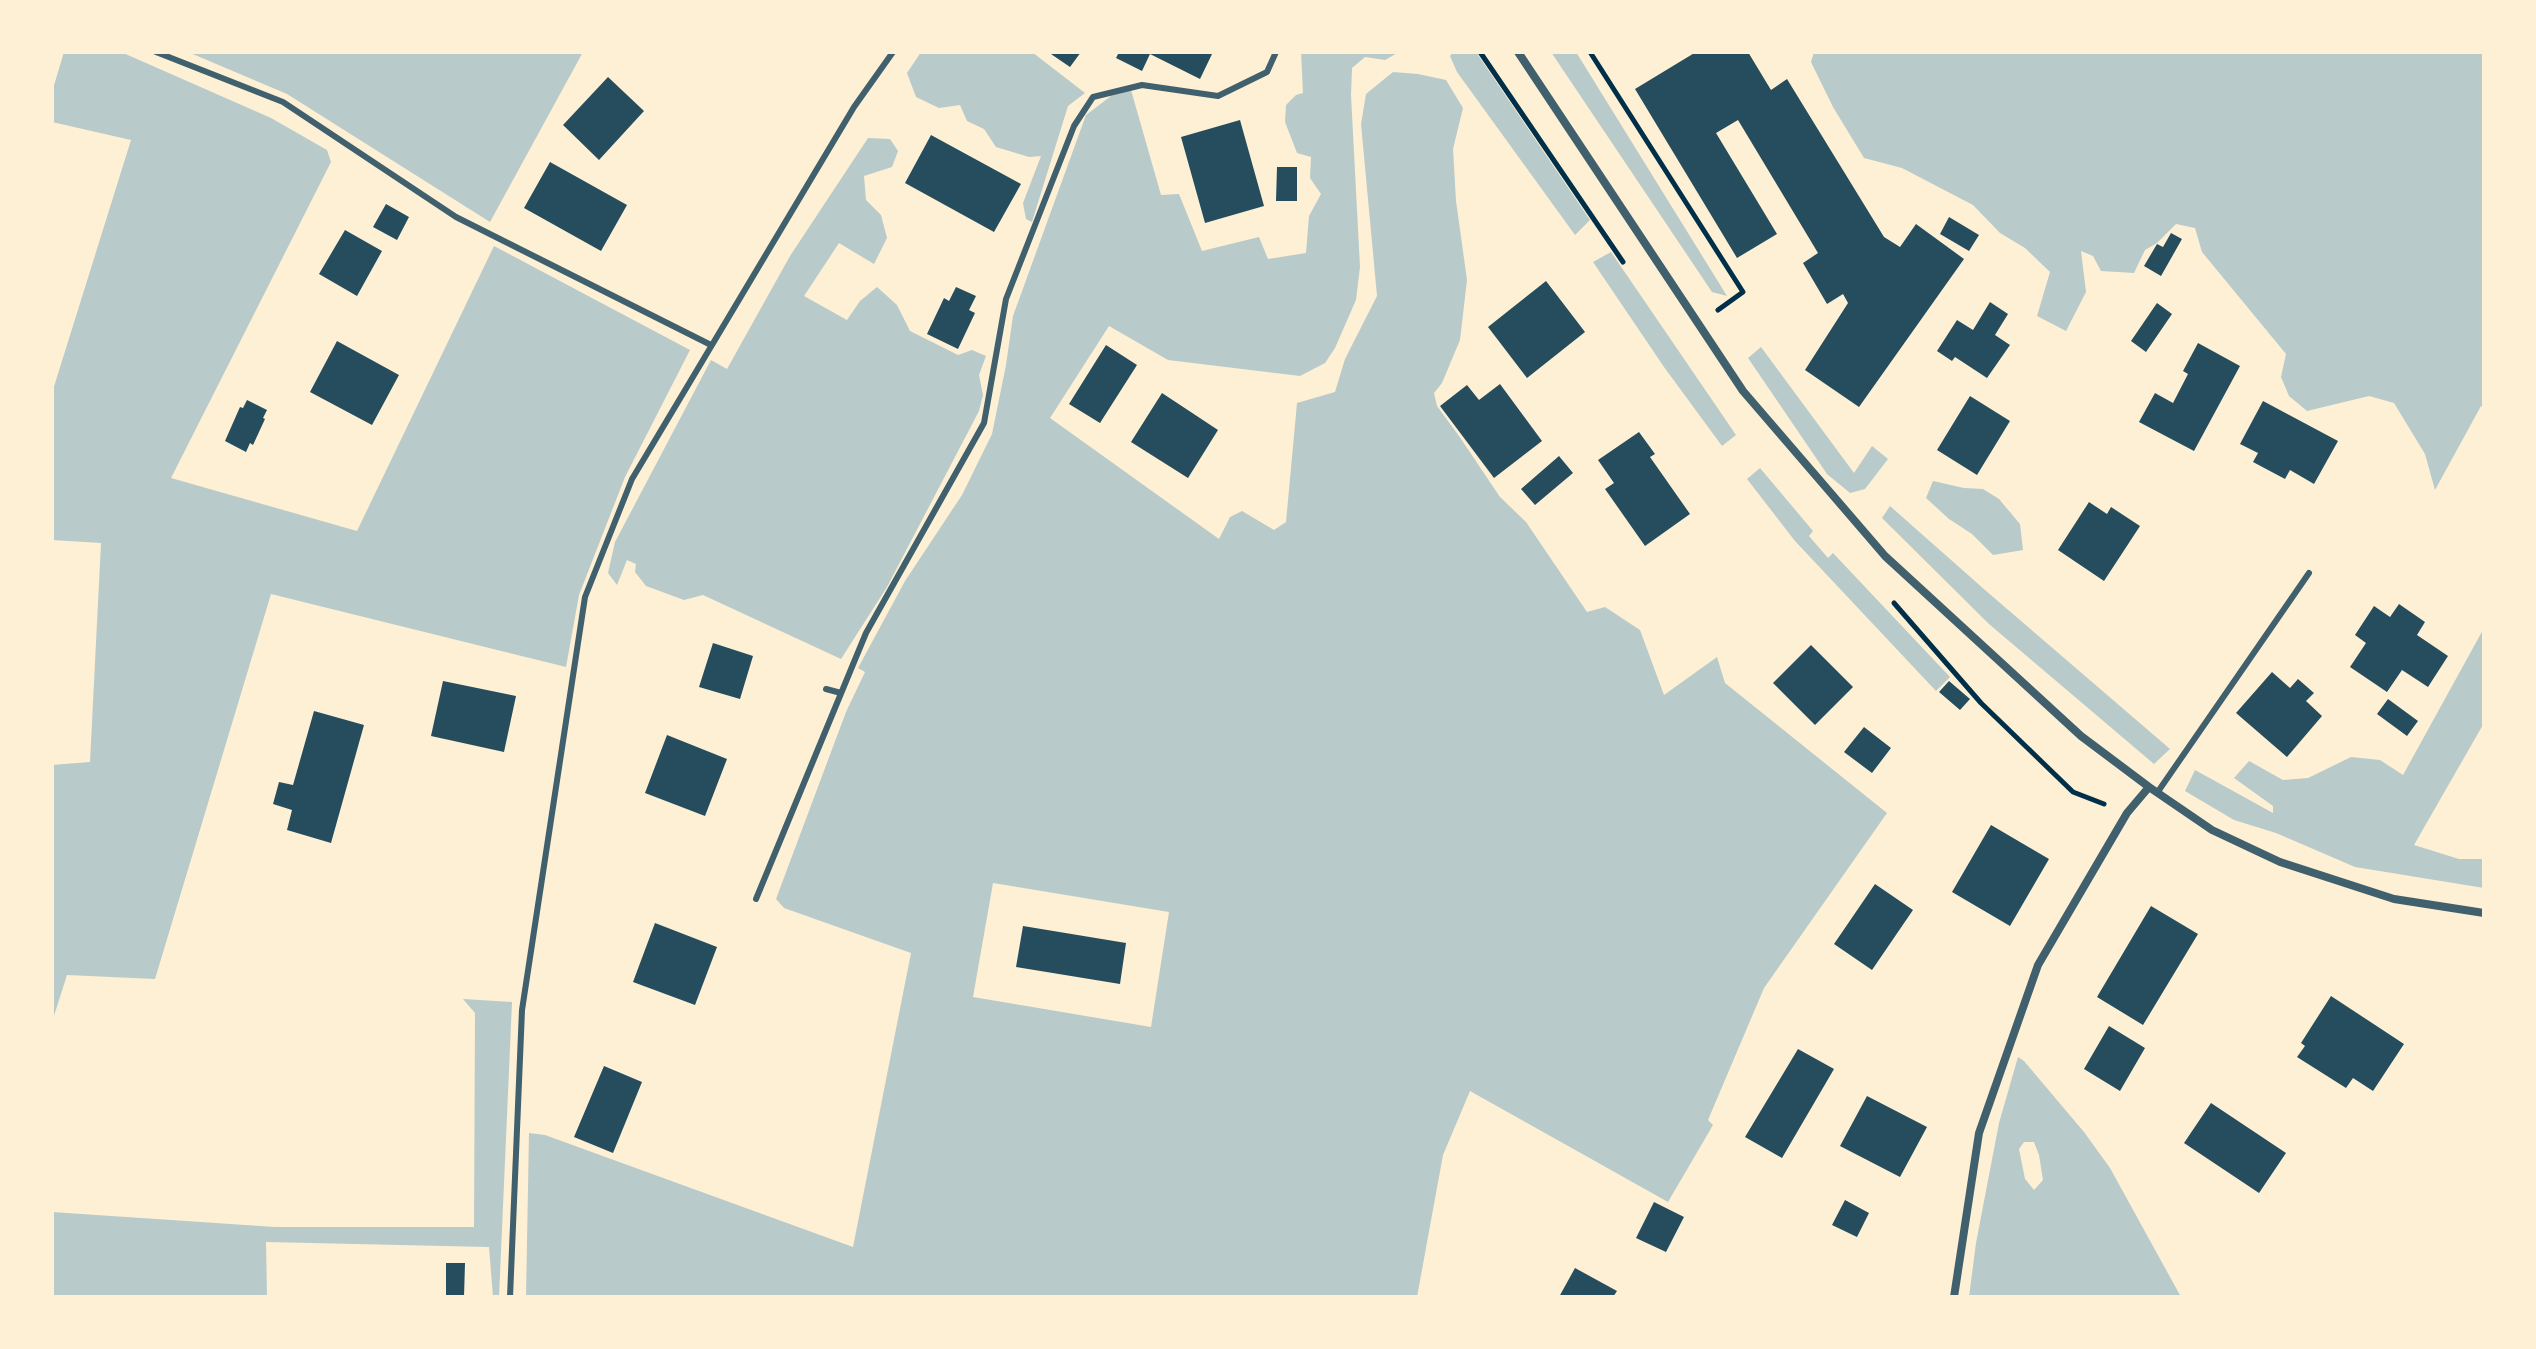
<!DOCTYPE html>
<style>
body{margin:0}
#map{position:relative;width:2536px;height:1349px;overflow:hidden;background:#fdf0d5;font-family:"Nunito Sans",sans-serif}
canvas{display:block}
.frame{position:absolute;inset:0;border:54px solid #fdf0d5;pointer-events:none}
</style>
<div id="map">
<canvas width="2536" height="1349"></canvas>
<div class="frame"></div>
</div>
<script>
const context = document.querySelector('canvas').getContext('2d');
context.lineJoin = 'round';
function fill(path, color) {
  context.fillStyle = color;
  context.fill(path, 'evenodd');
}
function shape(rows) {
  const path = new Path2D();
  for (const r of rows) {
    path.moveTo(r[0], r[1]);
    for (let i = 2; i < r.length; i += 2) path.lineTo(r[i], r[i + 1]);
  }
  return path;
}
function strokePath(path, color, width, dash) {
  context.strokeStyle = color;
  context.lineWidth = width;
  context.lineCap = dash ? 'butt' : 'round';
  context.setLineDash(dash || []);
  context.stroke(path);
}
fill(shape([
 [64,52,121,52,271,118,327,150,331,162,171,478,357,531,494,246,690,350,625,477,579,595,566,667,271,594,155,979,67,975,52,1022,52,765,90,762,101,543,52,540,52,393,131,140,52,122,52,92],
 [188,52,583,52,490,222,287,94],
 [921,52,1032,52,1085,93,1068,106,1032,222,1026,219,1023,203,1041,156,1029,157,996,147,984,129,967,121,960,105,939,108,916,97,907,73],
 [1301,52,1399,52,1385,60,1365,57,1352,68,1351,95,1360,267,1356,300,1335,348,1325,363,1300,376,1168,360,1109,326,1050,418,1219,539,1230,517,1242,511,1274,530,1286,522,1297,403,1335,392,1345,359,1377,296,1361,124,1366,94,1393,72,1418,74,1446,80,1463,108,1453,149,1456,201,1467,280,1460,340,1442,383,1434,393,1437,406,1459,436,1500,497,1526,522,1587,612,1605,607,1640,630,1664,695,1717,657,1725,683,1887,813,1764,988,1708,1120,1713,1125,1668,1202,1470,1091,1443,1155,1417,1297,526,1297,529,1133,545,1135,853,1247,911,953,784,908,776,899,846,712,865,672,858,668,905,581,962,495,992,434,1006,365,1013,316,1086,115,1111,96,1131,90,1161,195,1179,194,1202,251,1259,237,1268,259,1306,253,1309,216,1321,194,1310,178,1311,157,1297,153,1285,122,1286,105,1296,95,1303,93],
 [993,883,1169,912,1151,1027,973,997],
 [1453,52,1476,52,1590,220,1575,235,1457,72,1450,56],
 [1551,52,1576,52,1727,296,1712,292],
 [1814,52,2484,52,2484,407,2481,406,2435,490,2425,454,2394,403,2369,396,2307,411,2289,396,2281,377,2286,354,2202,252,2195,228,2176,224,2157,243,2145,250,2134,273,2101,271,2093,256,2081,251,2086,292,2066,331,2037,316,2050,272,2025,248,2000,233,1973,205,1902,168,1864,158,1833,107,1811,62],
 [868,138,890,139,898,151,892,167,864,176,866,200,881,215,887,238,874,264,839,243,804,296,847,320,860,301,877,287,897,305,910,331,958,355,972,350,986,356,979,375,983,395,979,411,887,587,841,659,703,595,684,600,646,586,635,572,636,564,627,560,617,585,608,573,615,542,711,360,727,369,790,256],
 [1611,252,1736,435,1722,446,1664,367,1593,262],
 [1761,347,1854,473,1872,446,1888,459,1865,489,1850,493,1827,474,1748,358],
 [1760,468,1813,531,1809,536,1828,558,1833,553,1950,677,1936,691,1795,541,1747,479],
 [1933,481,1964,488,1983,489,1999,499,2020,524,2023,550,1993,555,1972,534,1949,519,1926,498],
 [1890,506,1985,590,2170,749,2154,764,1989,624,1882,518],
 [2484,628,2484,723,2414,845,2459,859,2484,859,2484,888,2355,867,2276,833,2234,820,2185,791,2195,770,2273,813,2273,806,2234,778,2249,761,2283,780,2308,778,2351,757,2380,760,2403,775],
 [463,999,512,1002,499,1297,493,1297,489,1247,266,1242,267,1297,52,1297,52,1212,275,1227,474,1227,475,1013],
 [2018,1057,2024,1061,2084,1132,2110,1168,2181,1297,1969,1297,1976,1243,1999,1123],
 [2024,1142,2034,1142,2039,1155,2043,1180,2034,1190,2025,1179,2019,1149]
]), '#b9caca');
fill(shape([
 [1048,52,1081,52,1070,67],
 [1119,52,1213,52,1200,79,1150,54,1142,71,1116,58],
 [1696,52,1748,52,1771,90,1787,79,1884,237,1900,247,1916,224,1964,259,1859,407,1805,370,1848,303,1843,294,1827,304,1803,263,1818,253,1738,120,1716,133,1777,234,1737,258,1635,89],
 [608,77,644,111,599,160,563,125],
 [1240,120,1264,206,1205,223,1181,137],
 [931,135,1021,184,994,232,905,183],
 [550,162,627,205,601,251,524,208],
 [1277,167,1297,167,1297,201,1276,201],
 [386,204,409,217,397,240,373,227],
 [1949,217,1979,235,1969,251,1940,234],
 [345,230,382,251,357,296,319,274],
 [2171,233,2182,239,2161,276,2144,266,2157,244,2163,247],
 [1546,281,1585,332,1527,378,1488,327],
 [956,287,976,296,969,310,975,313,958,349,927,334,944,298,949,301],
 [1990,302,2008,314,1995,335,2010,345,1987,378,1955,357,1952,361,1937,351,1957,320,1973,330],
 [2157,303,2172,314,2146,352,2131,341],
 [337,341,399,375,372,425,310,392],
 [2198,343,2240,366,2194,451,2139,422,2155,393,2173,403,2188,374,2183,371],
 [1106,345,1137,365,1100,423,1069,404],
 [1500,384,1542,441,1494,478,1440,406,1467,385,1479,400],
 [1162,393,1218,430,1188,478,1131,442],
 [1970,396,2010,421,1977,475,1937,450],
 [247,400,267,410,263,418,265,419,253,445,250,443,246,452,225,441,240,407,243,408],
 [2263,401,2338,441,2314,484,2290,470,2285,479,2253,462,2258,453,2240,444],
 [1639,432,1655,454,1650,457,1690,514,1645,546,1605,489,1614,483,1598,460],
 [1559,456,1573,473,1535,505,1521,489],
 [2089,502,2107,514,2111,507,2140,526,2104,581,2058,550],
 [2399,604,2425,622,2417,635,2448,656,2428,687,2402,670,2387,692,2350,667,2366,643,2355,635,2374,606,2390,617],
 [713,643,753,656,740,699,699,687],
 [1811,645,1853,687,1815,725,1773,683],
 [2272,672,2290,688,2298,679,2314,693,2306,701,2322,716,2287,757,2236,713],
 [443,681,516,696,504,752,431,736],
 [1949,681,1970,699,1960,710,1939,692],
 [2388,699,2418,721,2407,736,2377,714],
 [314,711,364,725,331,843,287,830,292,810,273,804,279,782,293,785],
 [1864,727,1891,748,1872,773,1844,752],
 [667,735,727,759,705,816,645,793],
 [1991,825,2049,859,2010,926,1952,892],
 [1875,884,1913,910,1872,970,1834,944],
 [2151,906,2198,934,2143,1025,2097,997],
 [655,923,717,947,695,1005,633,982],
 [1023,926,1126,943,1120,984,1016,967],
 [2331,996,2404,1044,2373,1091,2353,1078,2346,1088,2297,1057,2305,1046,2301,1043],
 [2109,1026,2145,1048,2120,1091,2084,1069],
 [1798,1049,1834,1069,1782,1158,1745,1137],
 [604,1066,642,1082,613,1153,574,1137],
 [1867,1096,1927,1127,1900,1177,1840,1146],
 [2211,1103,2286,1153,2259,1193,2184,1143],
 [1845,1200,1869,1213,1857,1237,1832,1225],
 [1654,1202,1684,1217,1666,1252,1636,1238],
 [446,1263,465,1263,464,1297,446,1297],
 [1575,1268,1617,1291,1613,1297,1559,1297]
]), '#264d5e');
strokePath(shape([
 [1480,52,1623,262],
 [1590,52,1743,292,1718,310],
 [1894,603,1981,703,2073,792,2104,804]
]), '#003049', 5);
strokePath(shape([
 [156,52,283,102,456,217,711,345],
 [826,689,841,693],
 [2157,793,2309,573],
 [756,899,866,633,984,423,1006,299,1074,126,1093,97,1142,85,1218,96,1267,72,1276,52],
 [510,1297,522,1010,585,597,632,479,854,107,893,52]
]), '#3f606c', 6);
strokePath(shape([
 [1518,52,1743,391,1885,556,2081,736,2149,787,2212,830,2280,862,2394,899,2484,913],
 [1954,1297,1979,1133,2038,965,2127,813,2149,787]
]), '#3f606c', 8);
</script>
